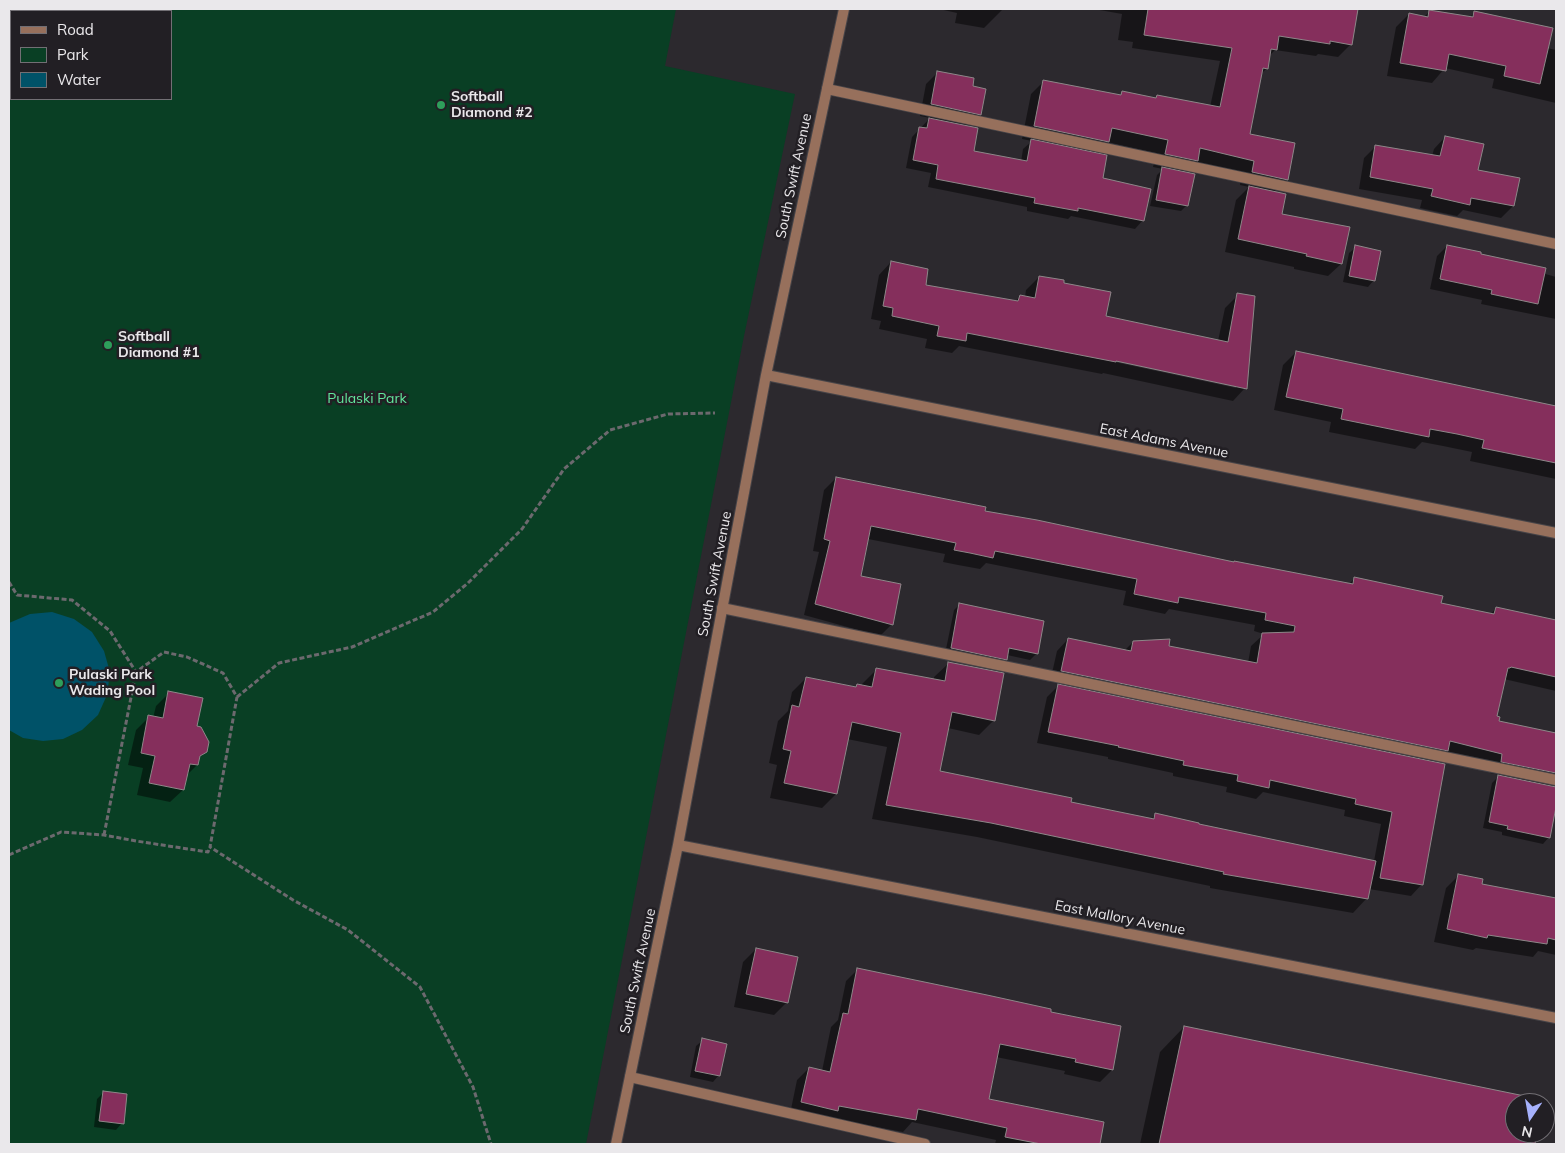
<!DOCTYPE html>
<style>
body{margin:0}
#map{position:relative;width:1565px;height:1153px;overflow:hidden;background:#2c292e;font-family:Mulish,sans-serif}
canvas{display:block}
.frame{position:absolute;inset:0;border:10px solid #eae8eb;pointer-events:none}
.legend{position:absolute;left:10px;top:10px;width:162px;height:90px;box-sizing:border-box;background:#221f24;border:1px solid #726f74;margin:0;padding:6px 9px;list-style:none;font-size:15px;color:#eae8eb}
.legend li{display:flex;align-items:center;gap:10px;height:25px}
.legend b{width:25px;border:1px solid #726f74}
.north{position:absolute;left:1505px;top:1093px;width:50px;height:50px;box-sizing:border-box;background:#221f24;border:1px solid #726f74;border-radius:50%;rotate:192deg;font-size:14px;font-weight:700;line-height:20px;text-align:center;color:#eae8eb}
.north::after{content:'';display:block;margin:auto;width:18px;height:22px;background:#a6b1fc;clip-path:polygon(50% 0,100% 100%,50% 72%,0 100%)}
</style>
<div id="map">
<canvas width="1565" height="1153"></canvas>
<div class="frame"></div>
<ul class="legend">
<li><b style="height:6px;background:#97705c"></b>Road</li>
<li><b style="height:14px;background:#093f24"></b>Park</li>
<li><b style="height:14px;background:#005268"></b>Water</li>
</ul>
<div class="north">N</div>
</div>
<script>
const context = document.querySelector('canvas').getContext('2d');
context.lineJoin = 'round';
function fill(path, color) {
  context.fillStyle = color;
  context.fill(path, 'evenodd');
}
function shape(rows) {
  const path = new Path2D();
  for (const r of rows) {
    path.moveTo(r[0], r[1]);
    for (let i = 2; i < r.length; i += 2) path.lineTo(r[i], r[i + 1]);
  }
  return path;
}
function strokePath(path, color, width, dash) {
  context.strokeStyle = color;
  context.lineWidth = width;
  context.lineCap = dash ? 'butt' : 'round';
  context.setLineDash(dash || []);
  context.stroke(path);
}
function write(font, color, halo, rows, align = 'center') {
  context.font = font + ' Mulish,sans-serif';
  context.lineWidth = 5;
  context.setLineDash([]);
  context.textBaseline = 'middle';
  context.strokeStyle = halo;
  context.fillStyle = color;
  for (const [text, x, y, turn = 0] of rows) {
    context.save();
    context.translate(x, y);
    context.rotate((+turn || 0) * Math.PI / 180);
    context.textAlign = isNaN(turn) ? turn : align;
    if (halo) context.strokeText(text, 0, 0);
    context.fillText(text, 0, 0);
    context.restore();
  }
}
fill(shape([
 [9,9,676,9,665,66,795,94,744,336,586,1144,9,1144],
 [11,11,171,11,171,99,11,99]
]), '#093f24');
fill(shape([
 [52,612,74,619,92,632,104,651,110,672,107,695,98,715,82,730,63,739,43,741,23,738,9,730,9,623,30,614]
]), '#005268');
fill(shape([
 [939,9,1003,9,984,28,955,23,957,13],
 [1094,9,1357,9,1351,44,1338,57,1318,54,1316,56,1275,50,1269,56,1267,68,1261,74,1248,135,1287,179,1274,192,1280,215,1341,264,1328,276,1294,269,1294,267,1225,252,1236,200,1249,187,1240,185,1242,173,1194,162,1183,173,1187,205,1181,211,1150,206,1157,175,1163,169,1153,167,1156,153,1107,142,1095,154,1101,179,1143,220,1135,229,1071,216,1068,219,1027,211,1027,207,928,187,931,173,906,168,912,137,930,118,920,116,926,84,938,72,971,87,980,114,967,127,973,152,1021,162,1023,149,1032,141,1022,139,1031,94,1044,81,1119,96,1123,93,1154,99,1157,96,1210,107,1220,61,1132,48,1133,42,1118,40,1122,14],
 [1430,11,1469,18,1475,12,1547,48,1556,50,1556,103,1492,88,1494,79,1445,68,1432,83,1387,76,1396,27,1409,14,1424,17],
 [1445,137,1476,171,1513,206,1501,218,1463,210,1457,216,1420,208,1422,200,1359,189,1364,158,1376,146,1432,156,1434,149],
 [1447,246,1556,277,1556,323,1556,319,1481,304,1482,300,1430,289,1437,256],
 [1356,247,1374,280,1368,287,1343,282,1349,253],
 [891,262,924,286,1015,302,1020,296,1025,297,1026,290,1039,277,1062,284,1104,317,1218,341,1225,308,1238,295,1245,388,1233,401,1103,373,1102,374,959,346,952,353,925,348,927,339,879,329,881,321,871,319,879,275],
 [1110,358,1236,385,1236,388,1110,361],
 [1296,352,1556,407,1556,479,1470,461,1472,452,1443,446,1422,442,1415,449,1329,432,1331,422,1274,410,1283,365],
 [836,478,984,512,1233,563,1348,585,1355,578,1440,604,1490,615,1496,608,1556,621,1556,691,1504,679,1496,717,1498,722,1556,735,1556,781,1550,787,1556,788,1556,800,1549,837,1543,844,1502,835,1502,832,1483,828,1492,783,1500,775,1490,773,1491,765,1443,754,1434,763,1422,884,1411,896,1369,889,1367,898,1353,913,1210,888,1210,886,977,837,872,819,887,747,847,739,836,794,822,808,770,798,777,765,769,763,778,721,788,711,792,692,806,678,855,688,857,685,862,686,862,684,877,669,934,681,934,677,949,663,993,721,979,735,948,728,938,772,1069,803,1151,819,1155,815,1374,861,1381,824,1344,816,1345,810,1263,792,1256,799,1226,792,1227,787,1173,776,1173,773,1108,759,1108,757,1037,743,1047,697,1060,684,1050,682,1057,651,1068,639,1124,651,1133,642,1248,663,1251,646,1264,634,1254,631,1255,625,1169,609,1165,614,1123,605,1126,591,986,563,980,569,958,565,943,562,945,554,868,539,860,577,892,624,880,636,804,615,819,552,813,551,824,490],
 [960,604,1043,622,1036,654,1030,660,1007,655,1006,659,999,665,945,654,954,610],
 [169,693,196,727,206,752,198,759,197,765,186,776,183,790,170,802,137,795,143,768,128,765,136,730,149,717,153,718,156,706],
 [1459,875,1480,884,1556,900,1556,955,1538,951,1533,957,1476,948,1473,950,1434,942,1446,888],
 [756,949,787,1002,774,1015,734,1007,743,962],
 [858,969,1050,1013,1112,1070,1100,1082,1064,1074,1065,1071,996,1057,987,1100,1103,1123,1099,1144,995,1144,996,1140,912,1122,903,1132,830,1118,790,1114,797,1080,809,1068,822,1071,831,1027,838,1020,846,981],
 [1184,1027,1542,1103,1515,1103,1515,1133,1536,1133,1534,1144,1140,1144,1160,1052],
 [703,1040,719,1075,713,1082,690,1077,696,1046],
 [103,1093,122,1123,116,1130,94,1127,97,1099]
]), '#0007');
const building = shape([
 [1148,9,1358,9,1352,45,1330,41,1330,44,1279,36,1277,50,1271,49,1268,69,1263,68,1250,134,1295,143,1288,180,1252,172,1254,161,1200,148,1198,161,1165,154,1168,140,1112,128,1109,142,1034,126,1043,80,1121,95,1122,91,1156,98,1157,95,1220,107,1232,48,1144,35,1148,9],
 [1429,10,1473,17,1474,11,1553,28,1540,84,1504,76,1506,66,1449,54,1446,71,1400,63,1409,13,1428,17,1429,10],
 [937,71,974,78,973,86,986,89,981,115,931,104,937,71],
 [929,118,978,128,974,151,1027,161,1031,139,1107,155,1103,178,1151,189,1144,221,1078,208,1078,211,1034,203,1035,198,936,179,938,165,913,160,919,127,927,128,929,118],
 [1445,136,1484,144,1478,170,1520,178,1514,206,1471,198,1470,205,1431,196,1433,189,1370,177,1375,145,1440,156,1445,136],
 [1162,167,1195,174,1188,206,1156,200,1162,167],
 [1249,186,1286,194,1282,214,1350,227,1342,264,1306,256,1307,254,1238,239,1249,186],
 [1355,245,1381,251,1375,281,1349,276,1355,245],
 [1447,245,1481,252,1481,254,1546,268,1538,304,1491,294,1492,290,1440,279,1447,245],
 [891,261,928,269,926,285,1018,301,1020,295,1035,298,1039,276,1064,280,1064,283,1111,292,1106,316,1228,342,1237,293,1255,296,1247,389,1116,361,1116,362,967,333,966,341,937,336,939,326,892,316,893,308,883,306,891,261],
 [1296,351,1556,406,1556,463,1482,448,1484,440,1457,434,1430,429,1429,437,1341,419,1343,409,1286,397,1296,351],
 [836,477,986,507,985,511,1037,520,1234,562,1234,561,1353,584,1354,577,1443,596,1441,603,1494,614,1496,607,1556,620,1556,677,1511,667,1510,668,1508,668,1497,716,1500,717,1499,721,1556,733,1556,773,1501,762,1502,754,1450,741,1448,751,1061,671,1068,638,1131,651,1133,641,1170,639,1169,646,1257,663,1262,633,1294,632,1295,626,1265,620,1266,613,1179,597,1178,603,1134,594,1137,579,995,551,993,558,970,553,954,550,956,543,871,526,861,576,901,584,893,625,815,604,830,541,824,539,836,477],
 [959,603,1044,621,1038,654,1009,648,1007,660,951,648,959,603],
 [948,662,1004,673,995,721,952,712,940,771,1072,798,1071,802,1154,819,1155,813,1199,823,1199,824,1376,861,1368,899,1223,874,1224,872,991,823,886,805,901,733,852,722,837,794,784,783,791,751,783,749,792,705,799,707,806,677,856,687,857,684,872,687,876,668,945,681,948,662],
 [1058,684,1445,764,1423,885,1380,878,1392,812,1355,804,1356,799,1270,780,1269,788,1237,781,1238,775,1183,765,1184,761,1118,747,1119,746,1048,732,1058,684],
 [168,691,203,698,197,726,201,727,209,742,207,752,200,756,198,765,190,764,184,790,149,783,155,756,141,753,148,715,163,718,168,691],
 [1498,775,1556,787,1556,807,1550,838,1507,829,1508,826,1489,822,1498,775],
 [1458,874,1483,879,1482,884,1556,898,1556,940,1548,938,1547,944,1488,935,1487,938,1447,929,1458,874],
 [756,948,798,957,788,1003,746,994,756,948],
 [857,968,987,995,1051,1009,1051,1012,1121,1026,1113,1070,1075,1062,1076,1059,1000,1044,989,1099,1104,1122,1100,1144,1041,1144,1005,1137,1007,1128,918,1109,916,1120,839,1106,838,1111,801,1102,809,1067,830,1072,843,1013,848,1014,857,968],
 [1184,1026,1544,1100,1543,1103,1515,1103,1515,1133,1537,1133,1535,1144,1159,1144,1184,1026],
 [702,1038,727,1044,720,1076,695,1071,702,1038],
 [103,1091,127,1094,124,1124,99,1121,103,1091]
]);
fill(building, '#852f5c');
strokePath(building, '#8e8789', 1);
const service = shape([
 [827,89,1556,244],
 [722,608,1556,780],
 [630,1077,925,1144]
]);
const minor = shape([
 [766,375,1556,533],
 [678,845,1556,1018],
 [616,1144,678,845,766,375,844,9]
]);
strokePath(service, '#474448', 12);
strokePath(minor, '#474448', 12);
strokePath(shape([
 [9,582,17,595,72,600,110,631,136,672,164,652,187,657,223,673,237,697,210,847,293,900,348,930,420,987,473,1087,491,1144],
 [237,697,279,663,352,647,433,612,468,583,522,529,564,469,610,430,668,414,715,413],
 [104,835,136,672],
 [9,855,61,832,104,835,136,841,208,852,210,847]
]), '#6c696e', 3, [5, 2.5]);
strokePath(service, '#97705c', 10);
strokePath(minor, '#97705c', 10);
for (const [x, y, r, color] of [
 [441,105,5,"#2e9e5b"],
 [108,345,5,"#2e9e5b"],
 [59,683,5,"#2e9e5b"]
]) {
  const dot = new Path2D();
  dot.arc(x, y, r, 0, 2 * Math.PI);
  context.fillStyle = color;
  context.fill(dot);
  strokePath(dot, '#221f24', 2);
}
write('bold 14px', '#eae8eb', '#221f24', [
 ["Softball",451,97],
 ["Diamond #2",451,113],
 ["Softball",118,337],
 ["Diamond #1",118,353],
 ["Pulaski Park",69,675],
 ["Wading Pool",69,691]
], 'left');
write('14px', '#eae8eb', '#221f24', [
 ["South Swift Avenue",794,176,-78],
 ["East Adams Avenue",1164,441,11],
 ["South Swift Avenue",715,574,-79],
 ["East Mallory Avenue",1120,918,11],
 ["South Swift Avenue",638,971,-78]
]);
write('14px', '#62e69d', '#221f24', [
 ["Pulaski Park",367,399]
]);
</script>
